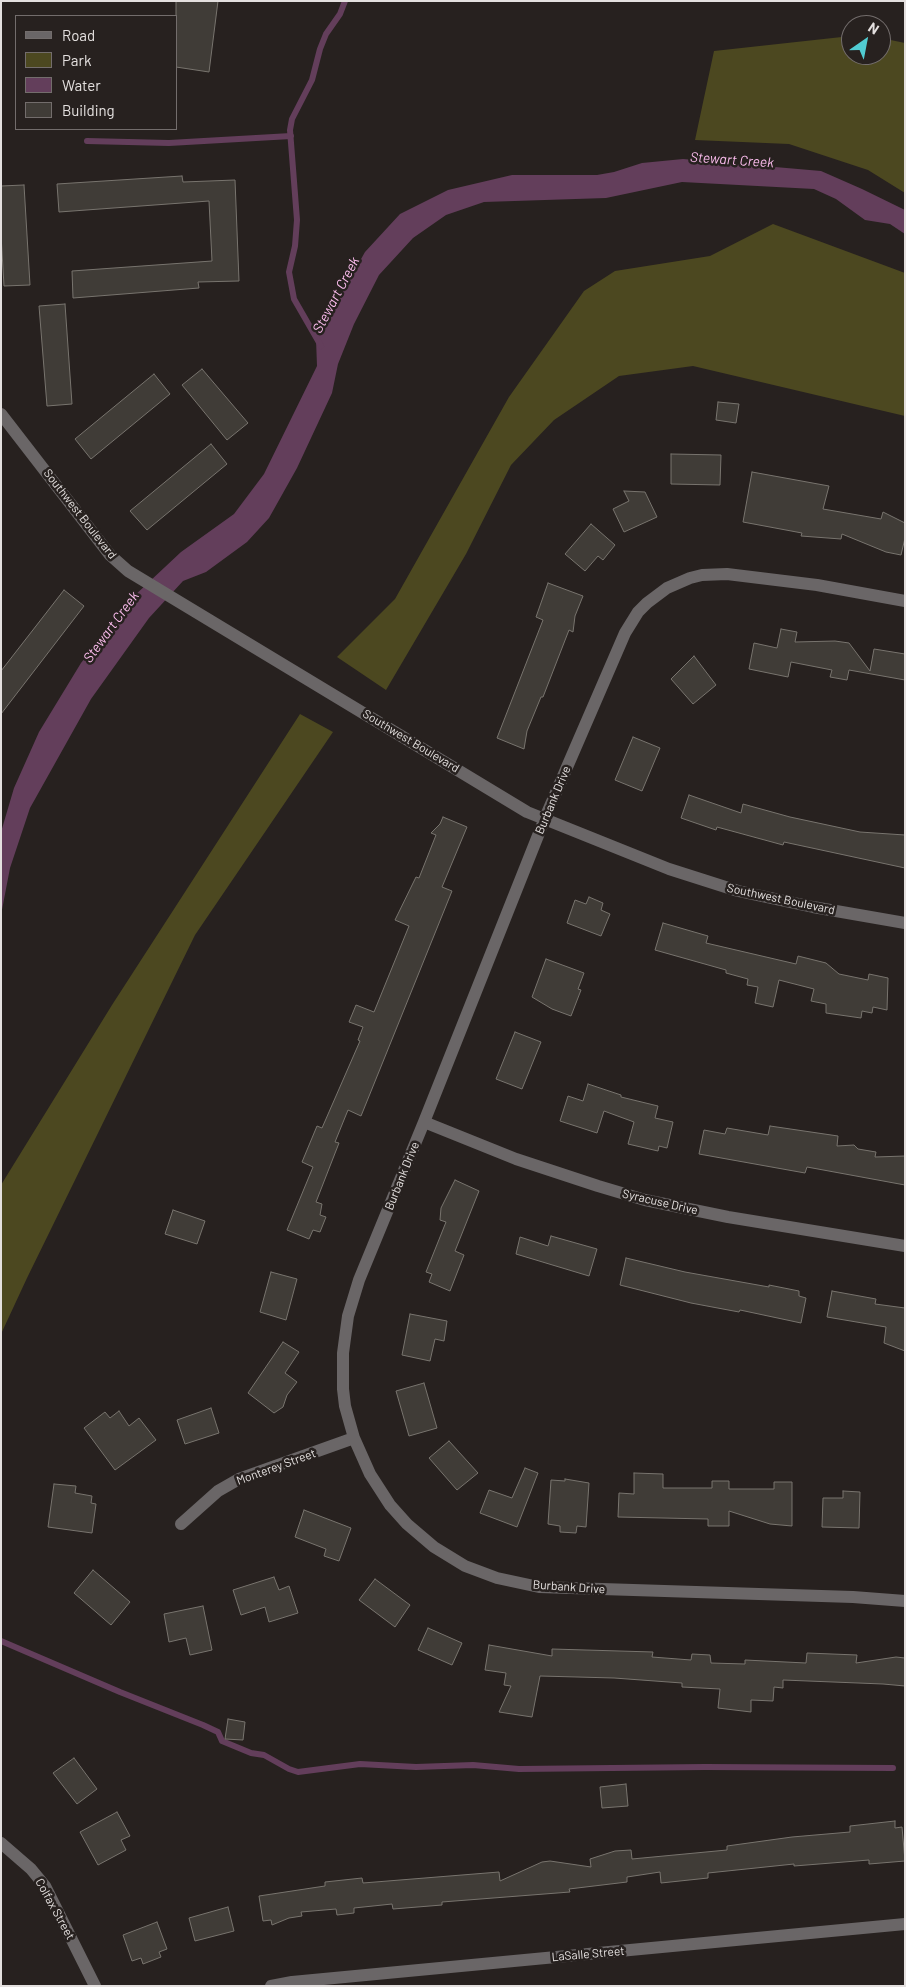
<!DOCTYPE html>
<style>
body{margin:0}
#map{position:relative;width:906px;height:1987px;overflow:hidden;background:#27211f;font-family:Barlow,sans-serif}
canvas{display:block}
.frame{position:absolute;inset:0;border:2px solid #e4e0df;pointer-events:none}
.legend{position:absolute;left:15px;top:15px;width:162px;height:115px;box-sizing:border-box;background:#27211f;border:1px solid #736d6c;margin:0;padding:6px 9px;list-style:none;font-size:15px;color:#e4e0df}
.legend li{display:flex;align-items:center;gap:10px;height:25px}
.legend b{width:25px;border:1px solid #736d6c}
.north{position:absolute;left:841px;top:15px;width:50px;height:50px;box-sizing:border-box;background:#27211f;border:1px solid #736d6c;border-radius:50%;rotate:33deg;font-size:14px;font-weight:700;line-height:20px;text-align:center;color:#e4e0df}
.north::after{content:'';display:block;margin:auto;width:18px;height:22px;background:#51ccd2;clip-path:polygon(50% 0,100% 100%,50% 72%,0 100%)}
</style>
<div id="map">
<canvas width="906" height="1987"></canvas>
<div class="frame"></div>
<ul class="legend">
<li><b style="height:6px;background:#6a6667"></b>Road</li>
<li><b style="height:14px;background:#4c4820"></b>Park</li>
<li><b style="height:14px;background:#633e5b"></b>Water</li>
<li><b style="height:14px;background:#403c37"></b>Building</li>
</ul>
<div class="north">N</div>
</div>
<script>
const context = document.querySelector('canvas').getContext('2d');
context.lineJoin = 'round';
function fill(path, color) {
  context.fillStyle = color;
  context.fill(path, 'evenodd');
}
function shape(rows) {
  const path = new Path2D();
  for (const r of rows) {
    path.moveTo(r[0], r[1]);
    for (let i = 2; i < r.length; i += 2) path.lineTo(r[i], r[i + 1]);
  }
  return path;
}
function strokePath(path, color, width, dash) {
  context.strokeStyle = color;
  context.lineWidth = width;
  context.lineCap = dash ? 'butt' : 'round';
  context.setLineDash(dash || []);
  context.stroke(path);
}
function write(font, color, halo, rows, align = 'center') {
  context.font = font + ' Barlow,sans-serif';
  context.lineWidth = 5;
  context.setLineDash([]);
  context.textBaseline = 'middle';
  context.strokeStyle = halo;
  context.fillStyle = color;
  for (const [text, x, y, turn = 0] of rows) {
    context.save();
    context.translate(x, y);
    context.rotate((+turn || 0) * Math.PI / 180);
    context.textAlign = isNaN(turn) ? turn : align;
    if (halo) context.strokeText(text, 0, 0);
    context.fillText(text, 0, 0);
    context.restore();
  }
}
fill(shape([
 [851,36,851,55,881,55,881,38,905,43,905,193,868,170,789,144,695,140,714,51],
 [773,224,905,273,905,416,693,366,619,376,554,420,511,465,466,554,386,690,337,657,395,599,509,397,584,291,615,271,710,256],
 [300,714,333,732,195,935,27,1278,1,1334,1,1185,112,1005]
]), '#4c4820');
fill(shape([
 [683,159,821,171,862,189,905,210,905,234,890,224,865,220,836,199,814,189,682,182,606,198,484,202,446,215,413,238,379,275,354,324,338,364,332,393,297,468,269,518,247,542,206,572,183,581,149,618,91,699,30,808,10,868,1,915,1,832,14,788,39,732,81,663,133,597,181,552,234,514,264,474,317,366,316,339,365,252,400,214,448,190,512,175,597,175,614,172,642,163]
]), '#633e5b');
strokePath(shape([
 [87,141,169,143,291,136],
 [321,346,294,299,289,272,295,246,297,220,290,130,292,119,312,80,320,49,326,34,340,14,345,1],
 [1,1641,120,1692,203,1725,218,1732,222,1741,251,1753,264,1755,289,1769,298,1772,360,1764,416,1767,473,1765,519,1769,705,1767,893,1768]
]), '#633e5b', 6);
const building = shape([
 [176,1,218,1,209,72,176,67,176,1],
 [182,176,183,182,235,180,239,281,198,282,199,288,73,298,72,271,212,261,209,201,59,212,57,184,182,176],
 [24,185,30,285,4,286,1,235,1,186,24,185],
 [65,304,72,404,47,406,39,306,65,304],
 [202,369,248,423,227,440,182,385,202,369],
 [154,374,170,394,91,459,75,439,154,374],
 [718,402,739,404,736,423,716,420,718,402],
 [211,444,227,464,147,530,130,511,211,444],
 [671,454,721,455,720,485,671,484,671,454],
 [752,472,829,486,823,509,881,519,883,512,905,523,905,538,901,555,886,552,842,534,841,539,801,536,802,533,743,522,752,472],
 [624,491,645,492,657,517,624,532,613,509,629,501,624,491],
 [591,524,615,545,603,560,598,556,585,571,565,554,591,524],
 [548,583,583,596,575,616,573,632,569,630,543,697,541,697,527,731,524,749,497,738,543,620,536,617,548,583],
 [64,590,84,606,1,714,1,671,64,590],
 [781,629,797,632,795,642,835,641,849,643,870,671,874,649,905,654,905,680,849,670,847,680,830,677,832,670,791,662,788,677,749,669,754,643,777,648,781,629],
 [694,656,716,685,693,704,671,679,694,656],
 [633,737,660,748,642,791,615,780,633,737],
 [689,795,741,813,743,804,790,817,860,832,905,835,905,868,784,842,783,845,717,827,716,830,681,818,689,795],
 [443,817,467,827,442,887,452,891,361,1116,348,1110,335,1142,339,1143,316,1202,322,1204,320,1215,326,1217,320,1232,313,1230,309,1239,287,1230,313,1167,302,1162,317,1126,322,1128,360,1041,358,1040,363,1027,349,1022,356,1005,374,1012,409,926,395,920,416,877,419,878,436,835,431,833,440,824,443,817],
 [589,897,603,903,601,910,610,914,601,936,567,923,575,900,586,904,589,897],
 [663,923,708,936,706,943,796,964,798,956,826,963,839,974,868,980,869,974,888,978,887,1010,873,1007,872,1013,862,1011,861,1018,826,1013,826,1004,811,1001,814,989,779,980,773,1007,755,1003,758,987,747,985,748,979,726,973,726,970,655,950,663,923],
 [546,959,584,973,578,989,581,990,571,1016,552,1009,532,997,546,959],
 [515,1032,541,1042,522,1089,496,1079,515,1032],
 [588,1084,621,1095,621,1097,658,1106,655,1118,673,1122,667,1148,659,1146,658,1151,628,1144,634,1122,604,1111,597,1133,560,1121,568,1096,583,1101,588,1084],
 [770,1126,838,1136,837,1146,854,1145,858,1149,876,1152,875,1157,905,1156,905,1185,807,1167,805,1173,699,1154,704,1130,725,1134,727,1128,768,1135,770,1126],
 [455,1180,479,1191,455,1251,464,1255,450,1291,429,1282,432,1274,426,1272,446,1222,440,1220,441,1208,455,1180],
 [173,1210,205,1221,197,1244,165,1234,173,1210],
 [551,1236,597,1249,589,1276,516,1254,520,1237,548,1246,551,1236],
 [626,1258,685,1272,769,1287,769,1285,799,1291,799,1296,806,1298,801,1323,740,1310,739,1312,691,1303,620,1285,626,1258],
 [271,1272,297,1279,286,1320,260,1312,271,1272],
 [832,1291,876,1299,875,1304,905,1308,905,1351,884,1343,886,1327,827,1317,832,1291],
 [410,1314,447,1321,444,1341,435,1339,430,1361,402,1355,410,1314],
 [283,1342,299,1352,285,1373,297,1382,287,1395,283,1407,274,1413,248,1393,283,1342],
 [424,1383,437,1428,409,1436,396,1391,424,1383],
 [211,1408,219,1433,185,1444,177,1420,211,1408],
 [119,1411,129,1426,139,1418,156,1440,115,1470,84,1428,105,1412,110,1418,119,1411],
 [449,1441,478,1473,457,1490,429,1458,449,1441],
 [525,1468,538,1473,517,1527,480,1513,489,1490,512,1498,525,1468],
 [634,1473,663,1474,663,1488,712,1488,712,1481,729,1481,729,1489,774,1489,774,1482,792,1482,792,1526,770,1524,729,1511,729,1526,708,1526,708,1519,618,1517,619,1493,634,1494,634,1473],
 [565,1479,589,1483,586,1527,577,1526,576,1533,560,1532,560,1526,548,1524,551,1480,565,1481,565,1479],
 [54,1484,76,1486,75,1493,92,1496,91,1503,96,1504,92,1533,48,1527,54,1484],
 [843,1491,860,1492,859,1528,822,1527,823,1498,843,1498,843,1491],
 [304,1510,351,1528,339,1561,324,1556,326,1549,295,1537,304,1510],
 [93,1570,130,1602,111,1625,74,1593,93,1570],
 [274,1577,279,1590,289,1586,298,1613,269,1622,265,1607,241,1615,233,1590,274,1577],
 [375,1579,410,1605,395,1627,359,1600,375,1579],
 [203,1606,212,1650,190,1655,186,1638,169,1642,164,1614,203,1606],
 [428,1628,462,1643,452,1665,418,1650,428,1628],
 [489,1645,552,1656,552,1649,653,1652,652,1657,691,1660,692,1654,710,1655,711,1663,745,1664,745,1660,806,1663,807,1653,857,1655,856,1663,896,1657,905,1658,905,1686,883,1684,783,1680,783,1688,774,1687,773,1701,751,1700,751,1712,718,1708,720,1689,682,1687,682,1683,614,1678,540,1676,532,1717,499,1712,511,1686,504,1685,506,1673,485,1670,489,1645],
 [228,1719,245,1722,243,1740,225,1739,228,1719],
 [74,1758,97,1789,77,1804,53,1773,74,1758],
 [626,1784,628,1806,602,1808,600,1787,626,1784],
 [117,1812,130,1836,121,1840,126,1850,98,1865,80,1832,117,1812],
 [895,1821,895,1828,902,1827,905,1861,869,1864,869,1860,794,1866,794,1864,708,1873,708,1878,661,1883,660,1872,627,1877,627,1882,569,1889,570,1892,442,1902,442,1905,393,1909,392,1904,354,1908,354,1913,337,1915,336,1909,301,1912,302,1916,289,1918,272,1925,271,1920,263,1921,259,1896,325,1886,325,1882,362,1878,363,1883,499,1872,500,1881,542,1862,550,1861,591,1867,590,1859,615,1851,631,1850,632,1859,727,1850,727,1846,792,1837,850,1832,850,1826,895,1821],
 [228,1907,234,1931,195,1941,189,1918,228,1907],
 [157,1922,167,1949,159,1952,161,1957,143,1964,141,1958,132,1961,123,1935,157,1922]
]);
fill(building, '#403c37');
strokePath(building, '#78746e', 1);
strokePath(shape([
 [1,414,110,555,128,571,527,812,669,869,738,891,813,907,905,923],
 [905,601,817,585,727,574,702,575,690,578,667,588,647,603,638,612,625,633,545,818,424,1122,359,1280,348,1316,343,1353,343,1389,345,1406,354,1438,370,1474,390,1505,407,1524,434,1547,465,1566,497,1578,539,1587,853,1597,905,1601],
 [424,1122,516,1159,598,1186,645,1200,728,1217,905,1246],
 [181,1524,218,1491,239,1479,354,1438],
 [1,1843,31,1869,45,1886,95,1986],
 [271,1986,292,1982,905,1924]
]), '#6a6667', 12);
write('12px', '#e4e0df', '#27211f', [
 ["Southwest Boulevard",80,514,52],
 ["Southwest Boulevard",411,741,31],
 ["Burbank Drive",553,800,-67],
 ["Southwest Boulevard",781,899,12],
 ["Burbank Drive",402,1176,-68],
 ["Syracuse Drive",660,1202,13],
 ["Monterey Street",276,1467,-20],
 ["Burbank Drive",569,1587,4],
 ["Colfax Street",55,1909,61],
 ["LaSalle Street",588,1954,-5]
]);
write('italic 14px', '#fcbdee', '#27211f', [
 ["Stewart Creek",732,160,4],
 ["Stewart Creek",336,295,-62],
 ["Stewart Creek",111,627,-54]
]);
</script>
